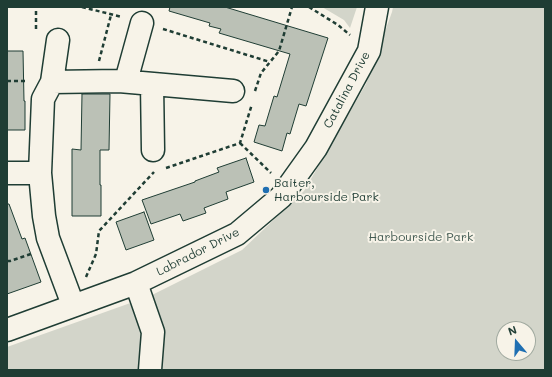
<!DOCTYPE html>
<style>
body{margin:0}
#map{position:relative;width:552px;height:377px;overflow:hidden;background:#f7f3e8;font-family:Mali,sans-serif}
canvas{display:block}
.frame{position:absolute;inset:0;border:8px solid #1f3d34;pointer-events:none}
.north{position:absolute;left:496px;top:321px;width:40px;height:40px;box-sizing:border-box;background:#f7f3e8;border:1px solid #a1aaa0;border-radius:50%;rotate:341deg;font-size:11px;font-weight:700;line-height:16px;text-align:center;color:#1f3d34}
.north::after{content:'';display:block;margin:auto;width:14px;height:18px;background:#1f6fb2;clip-path:polygon(50% 0,100% 100%,50% 72%,0 100%)}
</style>
<div id="map">
<canvas width="552" height="377"></canvas>
<div class="frame"></div>
<div class="north">N</div>
</div>
<script>
const context = document.querySelector('canvas').getContext('2d');
context.lineJoin = 'round';
function fill(path, color) {
  context.fillStyle = color;
  context.fill(path, 'evenodd');
}
function shape(rows) {
  const path = new Path2D();
  for (const r of rows) {
    path.moveTo(r[0], r[1]);
    for (let i = 2; i < r.length; i += 2) path.lineTo(r[i], r[i + 1]);
  }
  return path;
}
function strokePath(path, color, width, dash) {
  context.strokeStyle = color;
  context.lineWidth = width;
  context.lineCap = dash ? 'butt' : 'round';
  context.setLineDash(dash || []);
  context.stroke(path);
}
function write(font, color, halo, rows, align = 'center') {
  context.font = font + ' Mali,sans-serif';
  context.lineWidth = 4;
  context.setLineDash([]);
  context.textBaseline = 'middle';
  context.strokeStyle = halo;
  context.fillStyle = color;
  for (const [text, x, y, turn = 0] of rows) {
    context.save();
    context.translate(x, y);
    context.rotate((+turn || 0) * Math.PI / 180);
    context.textAlign = isNaN(turn) ? turn : align;
    if (halo) context.strokeText(text, 0, 0);
    context.fillText(text, 0, 0);
    context.restore();
  }
}
fill(shape([
 [322,7,357,7,350,28,344,20],
 [393,7,545,7,545,370,7,370,7,347,150,296,242,250,304,191,366,84,392,12],
 [504,329,528,329,528,353,504,353]
]), '#d3d5ca');
const building = shape([
 [170,7,225,7,328,38,306,106,299,104,290,134,287,133,282,151,254,142,259,125,265,126,274,96,277,97,290,54,219,33,221,29,209,26,210,23,169,11,170,7],
 [7,51,23,51,24,101,25,101,25,130,7,130,7,51],
 [82,94,110,94,109,150,100,150,100,185,101,185,101,216,72,216,72,149,81,150,82,94],
 [246,158,254,182,226,192,228,199,204,208,206,213,183,221,180,214,151,224,142,200,195,182,195,181,219,172,217,168,246,158],
 [7,204,9,204,22,239,25,238,41,282,7,294,7,204],
 [144,212,154,240,126,250,116,222,144,212]
]);
fill(building, '#bbc1b6');
strokePath(building, '#1f3d34', 1);
const minor = shape([
 [58,40,52,82,43,99,40,173,44,216,48,238,73,305],
 [126,81,142,23],
 [52,82,119,81,233,91],
 [152,84,153,150],
 [7,173,40,173],
 [136,283,153,332,150,370],
 [7,330,136,283,237,234,281,197,316,148,369,51,377,7]
]);
strokePath(minor, '#1f3d34', 25);
strokePath(shape([
 [82,7,122,17],
 [309,7,338,25,350,35],
 [36,29,36,7],
 [163,29,270,62],
 [99,61,111,15],
 [7,81,28,81],
 [255,91,261,73,279,51,292,7],
 [240,143,271,173],
 [166,168,240,143,252,104],
 [7,261,10,261,31,254],
 [86,277,96,254,99,231,154,172]
]), '#1f3d34', 2.5, [4, 3]);
strokePath(minor, '#f7f3e8', 22);
for (const [x, y, r, color] of [
 [266,190,4,"#1f6fb2"]
]) {
  const dot = new Path2D();
  dot.arc(x, y, r, 0, 2 * Math.PI);
  context.fillStyle = color;
  context.fill(dot);
  strokePath(dot, '#f7f3e8', 1.5);
}
write('12px', '#1f3d34', '#f7f3e8', [
 ["Catalina Drive",347,90,-62],
 ["Labrador Drive",198,252,-27]
]);
write('12px', '#1f3d34', '#f7f3e8', [
 ["Baiter,",274,183],
 ["Harbourside Park",274,197]
], 'left');
write('12px', '#435b52', '#f7f3e8', [
 ["Harbourside Park",421,237]
]);
</script>
